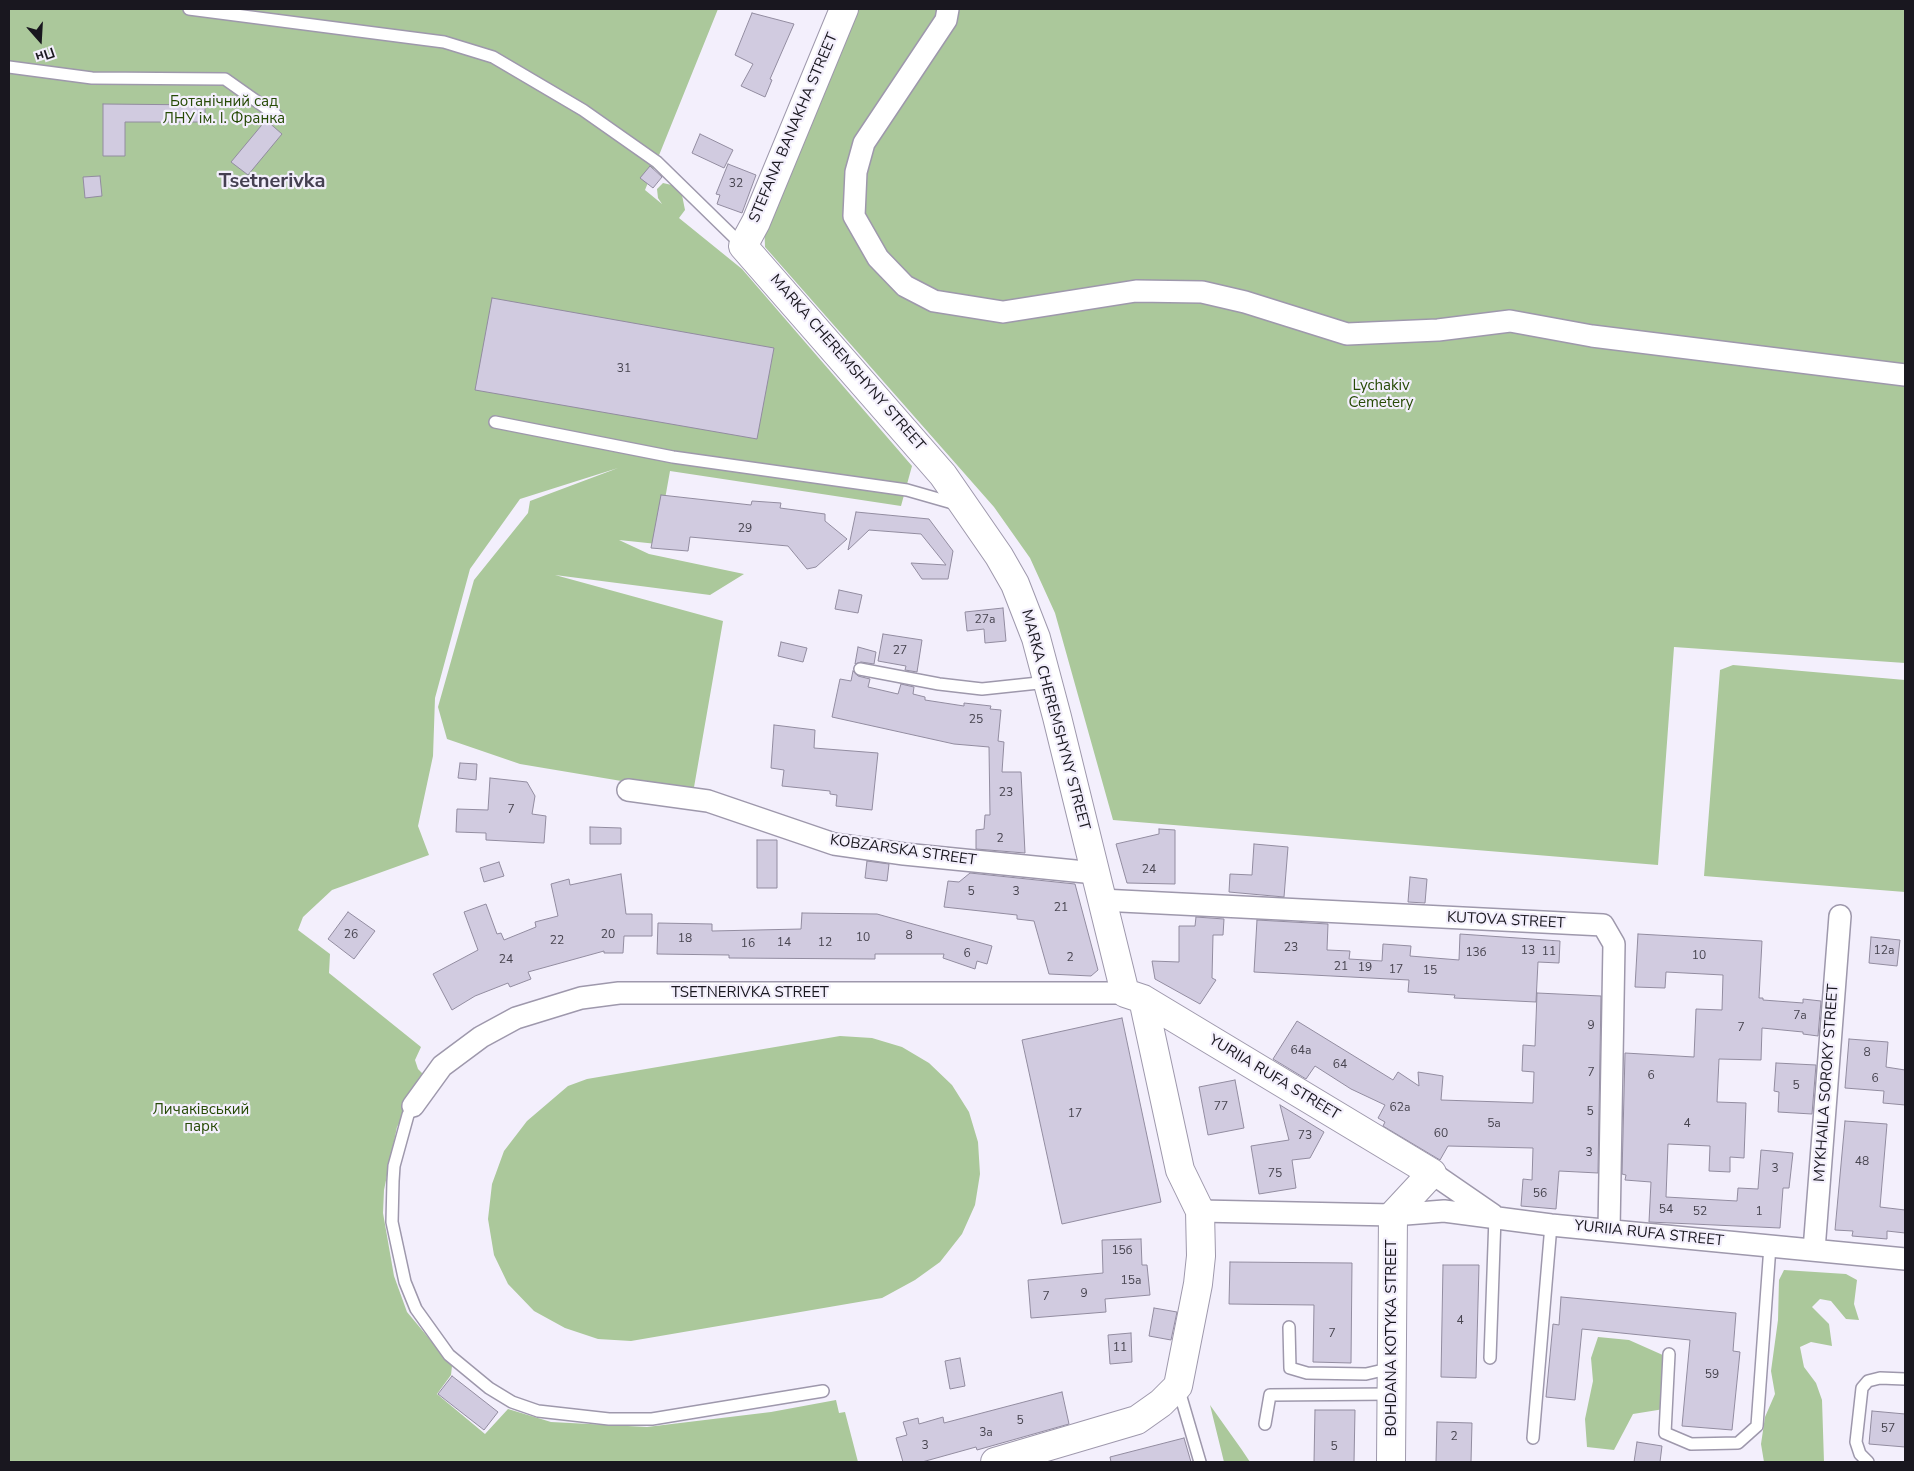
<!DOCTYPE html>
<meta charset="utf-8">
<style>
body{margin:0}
#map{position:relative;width:1914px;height:1471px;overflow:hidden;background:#f3effc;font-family:"Nunito Sans",sans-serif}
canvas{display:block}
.frame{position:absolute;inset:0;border:10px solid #19171f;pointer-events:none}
.north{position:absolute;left:15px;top:15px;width:50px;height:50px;-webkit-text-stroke:4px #f3effc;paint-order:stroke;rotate:161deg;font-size:14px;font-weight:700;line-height:20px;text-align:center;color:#19171f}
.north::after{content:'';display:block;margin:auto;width:18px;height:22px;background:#19171f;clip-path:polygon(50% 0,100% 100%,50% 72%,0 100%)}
</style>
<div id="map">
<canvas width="1914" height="1471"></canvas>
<div class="frame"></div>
<div class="north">Пн</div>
</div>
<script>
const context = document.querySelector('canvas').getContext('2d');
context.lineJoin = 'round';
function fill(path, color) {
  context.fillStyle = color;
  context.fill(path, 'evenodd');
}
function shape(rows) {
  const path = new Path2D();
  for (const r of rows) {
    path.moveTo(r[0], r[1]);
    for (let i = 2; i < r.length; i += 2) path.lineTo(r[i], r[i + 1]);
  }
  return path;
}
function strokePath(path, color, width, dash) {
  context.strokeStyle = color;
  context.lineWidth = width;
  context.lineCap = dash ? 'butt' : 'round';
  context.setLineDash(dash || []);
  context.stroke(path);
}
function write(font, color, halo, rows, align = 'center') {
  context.font = font + ' "Nunito Sans",sans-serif';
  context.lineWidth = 4.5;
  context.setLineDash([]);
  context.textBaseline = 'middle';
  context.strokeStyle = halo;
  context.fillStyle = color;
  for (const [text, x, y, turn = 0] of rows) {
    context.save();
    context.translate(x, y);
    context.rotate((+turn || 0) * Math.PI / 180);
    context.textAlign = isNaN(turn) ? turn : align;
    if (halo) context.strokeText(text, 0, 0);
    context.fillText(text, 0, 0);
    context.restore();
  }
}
fill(shape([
 [9,9,718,9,645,190,662,204,658,198,657,189,663,183,676,186,682,195,685,210,679,218,742,269,912,466,901,506,670,471,657,544,619,540,649,554,744,574,710,595,555,575,723,621,693,793,520,764,447,739,438,707,474,580,528,513,530,501,618,468,520,499,470,569,435,698,433,756,418,826,429,855,332,890,303,917,298,930,330,954,329,973,421,1047,415,1060,418,1069,425,1076,397,1127,384,1190,383,1213,394,1276,407,1312,452,1366,451,1375,437,1394,485,1434,508,1409,551,1422,647,1427,771,1412,836,1400,839,1413,845,1412,858,1462,9,1462],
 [857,9,1905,9,1905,663,1674,647,1658,865,1113,820,1055,613,1030,558,994,507,765,247,764,219],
 [1733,665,1905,680,1905,892,1704,876,1720,670],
 [840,1036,872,1038,902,1047,929,1063,952,1085,969,1112,978,1142,980,1174,975,1205,962,1234,940,1262,915,1280,882,1298,631,1341,598,1339,565,1328,534,1311,508,1284,494,1255,488,1219,492,1184,504,1151,527,1121,568,1086,587,1079],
 [1784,1270,1846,1274,1857,1280,1854,1304,1859,1320,1846,1319,1831,1301,1820,1299,1812,1307,1829,1324,1832,1346,1811,1342,1800,1347,1804,1367,1816,1383,1822,1400,1824,1462,1764,1462,1761,1444,1765,1417,1775,1394,1771,1371,1778,1320,1779,1280],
 [1598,1337,1629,1340,1665,1356,1664,1409,1633,1414,1614,1450,1587,1447,1585,1419,1593,1381,1591,1358],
 [1210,1405,1242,1450,1250,1462,1224,1462]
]), '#abc89b');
const building = shape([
 [752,13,794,24,770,79,772,80,765,97,741,86,753,64,735,55,752,13],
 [103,104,205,105,205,122,125,122,125,156,103,156,103,104],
 [266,120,282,134,248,175,231,162,266,120],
 [700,134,733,150,724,168,692,153,700,134],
 [728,164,756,175,742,213,717,204,720,195,716,194,728,164],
 [650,166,662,177,653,188,640,178,650,166],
 [100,176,102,196,85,198,83,177,100,176],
 [492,298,774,348,757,439,475,390,492,298],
 [661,495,751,505,752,501,781,503,780,508,825,514,825,521,847,539,816,567,807,569,788,546,690,537,688,551,651,548,661,495],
 [856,512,929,519,953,551,948,579,922,579,911,563,946,565,921,534,869,530,848,550,856,512],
 [839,590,862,595,858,613,835,609,839,590],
 [1003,608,1006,641,985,643,984,629,967,631,965,612,1003,608],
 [883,634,922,640,917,672,905,670,906,666,878,661,883,634],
 [781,642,807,648,803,662,778,656,781,642],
 [858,647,876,652,874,664,861,662,855,664,858,647],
 [853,671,858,676,870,679,868,687,898,694,901,684,914,687,913,694,925,697,925,700,964,706,964,703,991,706,990,709,1001,710,998,741,1004,742,1002,772,1021,772,1025,853,976,849,976,830,984,829,985,815,990,815,989,747,954,744,832,717,840,679,851,681,853,671],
 [774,725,815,730,814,748,878,753,872,810,836,806,837,795,830,794,830,791,782,786,784,770,771,768,774,725],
 [460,763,477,764,476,780,458,778,460,763],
 [490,778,527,782,535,796,532,814,546,816,544,843,486,840,486,833,456,832,457,809,488,810,490,778],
 [590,827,621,828,621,844,590,844,590,827],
 [1159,829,1175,830,1175,884,1127,883,1116,844,1159,834,1159,829],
 [757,840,777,840,777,888,757,888,757,840],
 [1254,844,1288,847,1284,897,1229,892,1230,874,1252,875,1254,844],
 [867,861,889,864,887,881,865,878,867,861],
 [499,862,504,876,484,882,480,868,499,862],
 [970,873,1075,884,1098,970,1091,976,1049,974,1034,921,1017,919,1017,915,944,907,948,881,959,882,970,873],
 [621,874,626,914,652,914,652,936,624,936,623,953,604,953,604,951,528,972,531,979,510,987,508,983,475,996,452,1010,433,974,478,950,464,912,486,904,497,934,501,933,504,940,536,927,535,922,558,916,551,884,569,879,570,885,621,874],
 [1410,877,1427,879,1425,903,1408,902,1410,877],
 [348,912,375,931,354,959,328,939,348,912],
 [802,913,877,914,992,946,987,964,977,961,975,969,943,958,944,954,875,954,875,959,729,958,729,955,657,954,658,923,712,924,712,931,801,929,802,913],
 [1196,917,1224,919,1223,935,1213,935,1212,978,1216,980,1200,1004,1155,979,1152,961,1179,962,1179,926,1195,926,1196,917],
 [1257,920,1328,924,1327,950,1350,951,1349,959,1382,961,1383,944,1411,946,1410,956,1459,960,1460,934,1560,941,1559,963,1538,962,1536,1002,1454,998,1455,995,1408,992,1409,980,1254,972,1257,920],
 [1638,934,1762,941,1759,998,1763,998,1763,1000,1803,1003,1803,999,1821,1001,1818,1036,1803,1034,1803,1032,1762,1028,1761,1060,1719,1059,1717,1102,1746,1103,1744,1158,1730,1157,1730,1172,1709,1171,1710,1146,1668,1144,1666,1197,1737,1201,1738,1188,1758,1189,1761,1150,1793,1153,1789,1188,1783,1188,1780,1228,1649,1222,1651,1182,1625,1180,1626,1175,1622,1174,1625,1053,1694,1057,1696,1009,1722,1010,1723,975,1666,972,1665,988,1635,987,1638,934],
 [1871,937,1900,940,1897,966,1869,963,1871,937],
 [1537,993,1601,996,1598,1173,1559,1171,1556,1209,1521,1206,1523,1179,1532,1180,1533,1148,1448,1146,1440,1160,1383,1126,1385,1122,1378,1118,1385,1105,1351,1089,1315,1066,1306,1079,1273,1059,1297,1021,1393,1080,1398,1072,1419,1086,1418,1072,1443,1076,1441,1100,1533,1103,1534,1072,1522,1071,1523,1045,1535,1046,1537,993],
 [1122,1018,1161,1202,1062,1224,1022,1040,1122,1018],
 [1849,1039,1888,1042,1886,1067,1905,1070,1905,1105,1883,1103,1884,1091,1845,1088,1849,1039],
 [1776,1063,1816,1065,1812,1114,1778,1112,1779,1092,1774,1091,1776,1063],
 [1235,1080,1244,1128,1208,1135,1199,1087,1235,1080],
 [1280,1105,1324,1132,1310,1158,1292,1160,1296,1188,1259,1194,1251,1146,1289,1140,1280,1105],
 [1845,1121,1887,1124,1880,1207,1905,1210,1905,1233,1887,1231,1887,1239,1852,1236,1853,1231,1835,1230,1845,1121],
 [1141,1239,1142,1265,1147,1265,1150,1295,1105,1299,1106,1312,1031,1318,1028,1280,1103,1273,1102,1240,1141,1239],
 [1230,1262,1352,1263,1351,1363,1313,1362,1314,1305,1229,1304,1230,1262],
 [1443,1265,1479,1265,1476,1378,1441,1377,1443,1265],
 [1561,1297,1736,1313,1733,1351,1740,1352,1732,1430,1682,1426,1690,1340,1582,1329,1575,1400,1546,1397,1553,1324,1559,1325,1561,1297],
 [1154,1308,1177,1312,1171,1340,1149,1336,1154,1308],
 [1131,1333,1132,1362,1110,1364,1108,1335,1131,1333],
 [960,1358,965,1386,950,1389,945,1361,960,1358],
 [452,1376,498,1412,484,1430,438,1394,452,1376],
 [1062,1392,1069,1424,977,1450,976,1447,922,1462,903,1462,896,1438,907,1435,903,1422,918,1418,919,1424,943,1417,944,1423,1062,1392],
 [1315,1410,1355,1410,1354,1462,1314,1462,1315,1410],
 [1872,1411,1905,1414,1905,1447,1869,1444,1872,1411],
 [1437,1422,1472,1423,1471,1462,1436,1462,1437,1422],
 [1184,1438,1191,1462,1111,1462,1110,1457,1184,1438],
 [1637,1442,1662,1446,1660,1462,1634,1462,1637,1442]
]);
fill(building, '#d1cbe0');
strokePath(building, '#928ca0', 1);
const lane = shape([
 [189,9,444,42,493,57,583,110,657,162,743,246],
 [9,67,92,78,225,79,276,115],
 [495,422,673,457,907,490,956,504],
 [860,669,939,684,982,689,1048,682],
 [413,1106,408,1115,394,1166,393,1181,392,1222,405,1282,416,1309,449,1355,489,1388,512,1402,538,1411,609,1419,652,1419,823,1391],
 [1289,1327,1290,1368,1307,1373,1366,1374,1392,1368],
 [1669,1354,1665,1433,1691,1444,1738,1443,1757,1426,1770,1246],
 [1490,1358,1495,1217],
 [1178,1387,1200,1462],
 [1265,1424,1270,1395,1392,1394],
 [1533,1438,1551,1225],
 [1868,1462,1860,1454,1856,1442,1862,1388,1868,1381,1880,1378,1905,1379]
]);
const street = shape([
 [948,9,946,20,864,143,856,172,854,216,878,258,905,286,934,301,1003,312,1136,291,1202,292,1245,302,1347,334,1438,330,1510,321,1592,336,1905,375],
 [628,790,708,801,834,844,904,854,1095,873],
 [1101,900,1603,925,1614,944,1609,1230],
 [413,1106,442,1066,481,1037,516,1018,581,998,619,993,1125,993],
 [1432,1173,1493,1215],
 [1200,1211,1393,1215,1444,1211,1551,1225,1905,1259],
 [1814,1250,1840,916]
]);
const secondary = shape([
 [844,9,756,222,743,246,943,475,999,556,1015,584,1036,638,1057,717,1125,993,1143,999,1432,1173,1393,1215,1391,1462],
 [995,1462,1137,1420,1161,1403,1178,1386,1198,1284,1201,1256,1200,1211,1180,1170,1143,999]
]);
strokePath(lane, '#9e98ac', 14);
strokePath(street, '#9e98ac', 24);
strokePath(secondary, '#9e98ac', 30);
strokePath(lane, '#fff', 11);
strokePath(street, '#fff', 21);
strokePath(secondary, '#fff', 28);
write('12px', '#47444f', null, [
 ["32",736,184],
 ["31",624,369],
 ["29",745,529],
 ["27а",985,620],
 ["27",900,651],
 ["25",976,720],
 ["23",1006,793],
 ["7",511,810],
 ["2",1000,839],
 ["24",1149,870],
 ["5",971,892],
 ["3",1016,892],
 ["21",1061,908],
 ["26",351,935],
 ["20",608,935],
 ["8",909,936],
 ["10",863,938],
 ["18",685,939],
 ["22",557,941],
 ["14",784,943],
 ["12",825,943],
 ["16",748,944],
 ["23",1291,948],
 ["13",1528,951],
 ["12а",1884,951],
 ["11",1549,952],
 ["13б",1476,953],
 ["6",967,954],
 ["10",1699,956],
 ["2",1070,958],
 ["24",506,960],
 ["21",1341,967],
 ["19",1365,968],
 ["17",1396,970],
 ["15",1430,971],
 ["7а",1800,1016],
 ["9",1591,1026],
 ["7",1741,1028],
 ["64а",1301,1051],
 ["8",1867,1053],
 ["64",1340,1065],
 ["7",1591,1073],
 ["6",1651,1076],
 ["6",1875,1079],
 ["5",1796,1086],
 ["77",1221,1107],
 ["62а",1400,1108],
 ["5",1590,1112],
 ["17",1075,1114],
 ["5а",1494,1124],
 ["4",1687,1124],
 ["60",1441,1134],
 ["73",1305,1136],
 ["3",1589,1153],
 ["48",1862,1162],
 ["3",1775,1169],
 ["75",1275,1174],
 ["56",1540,1194],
 ["54",1666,1210],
 ["52",1700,1212],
 ["1",1759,1212],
 ["15б",1122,1251],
 ["15а",1131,1281],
 ["9",1084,1294],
 ["7",1046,1297],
 ["4",1460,1321],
 ["7",1332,1334],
 ["11",1120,1348],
 ["59",1712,1375],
 ["5",1020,1421],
 ["57",1888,1429],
 ["3а",986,1433],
 ["2",1454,1437],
 ["3",925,1446],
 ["5",1334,1447]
]);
write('15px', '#264a05', '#f3effc', [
 ["Ботанічний сад",224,102],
 ["ЛНУ ім. І. Франка",224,119],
 ["Lychakiv",1381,386],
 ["Cemetery",1381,403],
 ["Личаківський",201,1110],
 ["парк",201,1127]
]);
write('15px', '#19171f', '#f3effc', [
 ["STEFANA BANAKHA STREET",794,128,-67],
 ["MARKA CHEREMSHYNY STREET",847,363,49],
 ["MARKA CHEREMSHYNY STREET",1055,720,75],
 ["KOBZARSKA STREET",903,851,8],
 ["KUTOVA STREET",1506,921,3],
 ["TSETNERIVKA STREET",750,993],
 ["YURIIA RUFA STREET",1274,1078,31],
 ["MYKHAILA SOROKY STREET",1827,1083,-86],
 ["YURIIA RUFA STREET",1649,1234,6],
 ["BOHDANA KOTYKA STREET",1392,1338,-90]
]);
write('bold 20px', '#454051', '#f3effc', [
 ["Tsetnerivka",272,182]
]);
</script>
